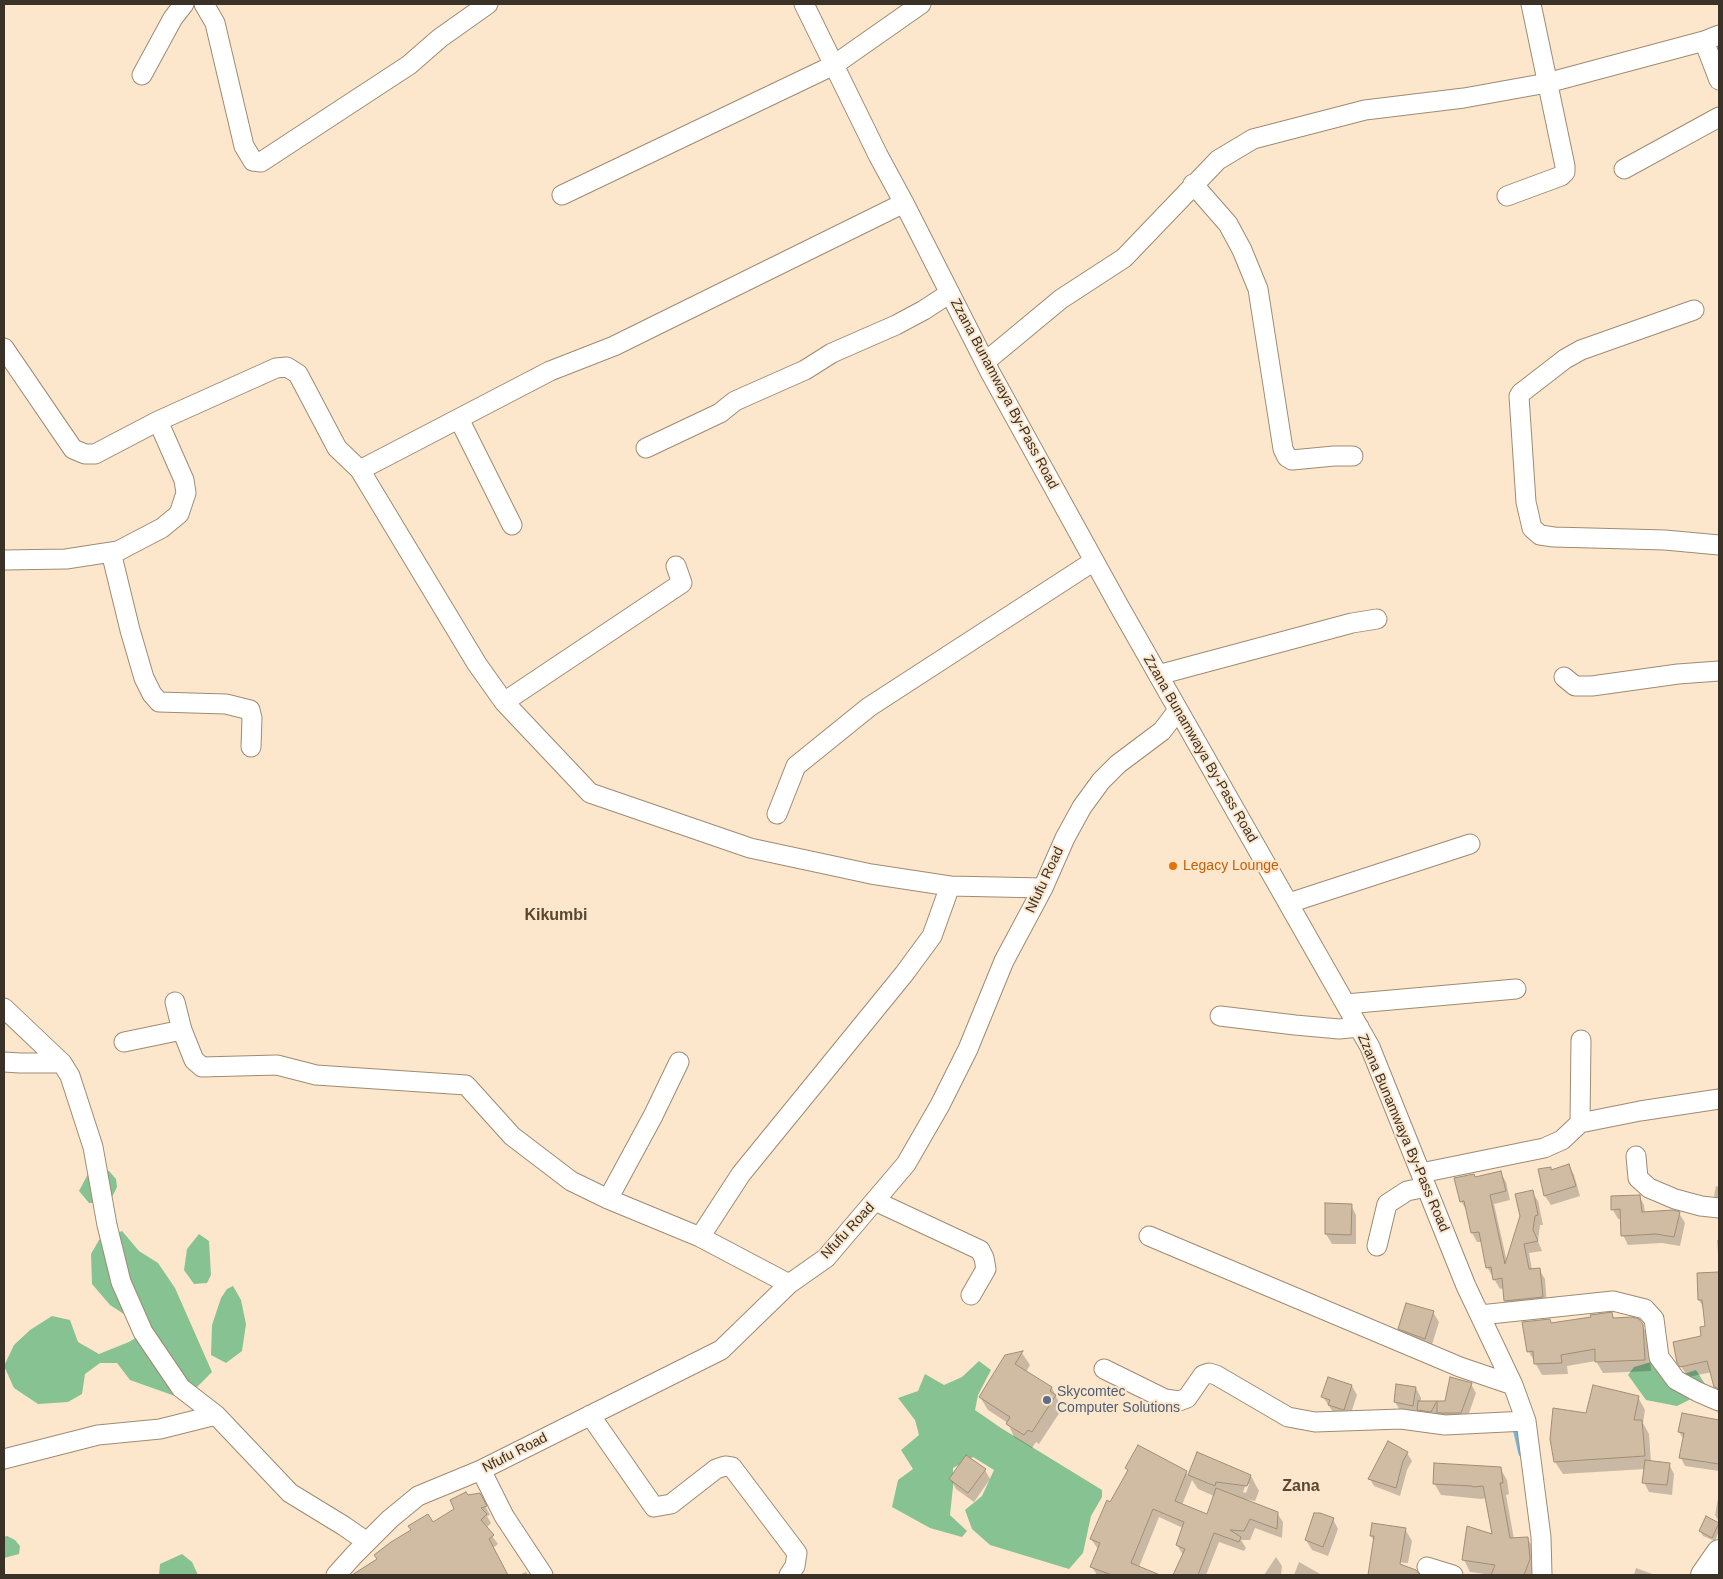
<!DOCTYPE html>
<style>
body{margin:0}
#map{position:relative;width:1723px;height:1579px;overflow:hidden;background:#fce7cd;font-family:Helvetica,sans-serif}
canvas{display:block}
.frame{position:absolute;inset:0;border:5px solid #3a3227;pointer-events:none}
</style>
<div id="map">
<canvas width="1723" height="1579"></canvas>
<div class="frame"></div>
</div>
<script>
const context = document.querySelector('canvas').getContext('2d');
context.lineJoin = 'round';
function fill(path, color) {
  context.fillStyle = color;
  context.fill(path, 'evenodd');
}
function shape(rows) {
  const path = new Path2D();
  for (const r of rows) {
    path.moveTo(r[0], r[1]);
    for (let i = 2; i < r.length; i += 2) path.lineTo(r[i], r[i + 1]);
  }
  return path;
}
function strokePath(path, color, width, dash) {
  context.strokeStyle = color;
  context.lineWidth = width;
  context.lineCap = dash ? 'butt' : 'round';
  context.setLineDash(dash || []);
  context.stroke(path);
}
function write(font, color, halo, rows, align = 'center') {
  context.font = font + ' Helvetica,sans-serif';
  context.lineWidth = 4;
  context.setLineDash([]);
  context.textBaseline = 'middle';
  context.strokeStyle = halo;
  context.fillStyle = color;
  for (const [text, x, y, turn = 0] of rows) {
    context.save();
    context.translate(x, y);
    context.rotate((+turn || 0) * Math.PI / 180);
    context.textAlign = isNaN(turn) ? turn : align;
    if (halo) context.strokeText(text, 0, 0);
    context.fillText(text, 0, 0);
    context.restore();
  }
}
fill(shape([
 [109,1171,116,1179,117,1187,109,1203,89,1203,79,1191,89,1172],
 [122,1231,139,1251,158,1263,175,1288,212,1372,197,1387,175,1396,130,1380,117,1363,100,1363,85,1374,82,1394,68,1402,38,1404,14,1388,4,1366,14,1345,30,1330,52,1316,70,1320,78,1342,99,1354,129,1342,137,1337,127,1316,110,1305,92,1284,91,1254,99,1240],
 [199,1234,209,1241,211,1275,207,1283,194,1284,184,1270,187,1249],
 [233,1286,241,1300,246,1324,242,1351,226,1363,211,1355,212,1325,221,1298,227,1289],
 [979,1361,991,1370,978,1395,975,1410,1001,1428,1102,1490,1102,1497,1091,1516,1083,1553,1069,1569,990,1545,972,1529,965,1510,982,1496,994,1470,973,1457,953,1468,953,1487,950,1515,967,1531,962,1537,930,1528,892,1507,898,1480,913,1469,901,1450,919,1435,915,1420,898,1398,918,1391,925,1374,944,1385,962,1377],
 [1651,1362,1680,1375,1696,1370,1705,1384,1689,1400,1677,1406,1646,1400,1628,1375,1634,1367],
 [7,1536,15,1540,20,1546,19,1554,4,1558,4,1537],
 [182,1554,192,1562,198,1575,159,1575,160,1564]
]), '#86c292');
fill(shape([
 [1569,1166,1574,1175,1580,1196,1551,1205,1545,1196,1540,1170,1550,1168,1552,1171],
 [1500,1172,1506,1182,1510,1200,1494,1204,1507,1262,1532,1192,1538,1201,1543,1225,1540,1225,1538,1241,1542,1251,1529,1253,1532,1270,1539,1269,1545,1279,1547,1306,1511,1310,1505,1301,1504,1288,1500,1289,1487,1267,1482,1242,1477,1242,1472,1233,1467,1211,1461,1201,1475,1178],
 [1716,1186,1719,1187,1719,1205,1714,1196],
 [1639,1196,1644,1205,1645,1213,1679,1213,1685,1223,1680,1246,1662,1243,1628,1245,1623,1235,1621,1219,1618,1219,1613,1210],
 [1327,1205,1351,1205,1356,1215,1356,1244,1332,1244,1326,1234],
 [1717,1240,1719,1240,1719,1267],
 [1698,1274,1719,1274,1719,1380,1717,1380,1712,1372,1688,1377,1679,1363,1702,1337,1706,1327,1704,1308,1699,1300],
 [1433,1312,1439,1322,1431,1348,1405,1338,1399,1328],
 [1611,1314,1615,1319,1642,1325,1649,1337,1651,1371,1603,1373,1596,1361,1567,1366,1568,1374,1542,1375,1529,1352,1523,1323,1552,1324],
 [1022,1353,1030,1365,1026,1372,1052,1388,1062,1409,1039,1444,1036,1442,1032,1448,1014,1437,1008,1423,988,1410,980,1397,1006,1357],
 [1471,1384,1476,1393,1466,1422,1424,1419,1419,1411,1418,1415,1401,1412,1395,1402,1398,1386,1416,1388,1421,1398,1421,1402,1436,1402,1438,1406],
 [1352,1386,1357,1395,1349,1419,1335,1415,1323,1397],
 [1638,1397,1645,1410,1643,1423,1649,1434,1651,1462,1669,1464,1674,1474,1672,1495,1649,1492,1644,1482,1645,1469,1563,1474,1555,1462,1587,1414],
 [1683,1415,1719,1422,1719,1471,1685,1466,1681,1458,1684,1440,1679,1432],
 [1407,1453,1412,1461,1407,1470,1400,1496,1374,1486,1370,1479],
 [1197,1454,1251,1476,1259,1491,1255,1501,1245,1499,1277,1513,1283,1522,1282,1538,1255,1528,1250,1540,1241,1540,1246,1548,1244,1551,1219,1542,1206,1575,1177,1575,1176,1572,1183,1555,1177,1545,1183,1528,1159,1517,1139,1567,1143,1575,1097,1575,1092,1567,1098,1549,1091,1539,1129,1472,1127,1468,1186,1472,1188,1476],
 [1192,1480,1198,1489,1214,1496,1208,1516,1182,1505],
 [1246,1484,1249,1484,1246,1493,1243,1492],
 [1500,1468,1507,1480,1509,1494,1506,1495,1514,1539,1528,1539,1534,1551,1534,1575,1492,1575,1470,1572,1464,1560,1468,1528,1494,1536,1487,1498,1481,1499,1441,1495,1434,1483],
 [985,1470,990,1479,974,1502,956,1489,950,1479],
 [1719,1493,1719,1522,1715,1515],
 [468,1497,484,1503,490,1515,487,1516,491,1523,486,1528,498,1544,493,1548,507,1575,357,1575,362,1570,456,1509],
 [1706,1518,1719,1524,1719,1531,1715,1541,1703,1536,1700,1531],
 [1333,1519,1338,1529,1328,1556,1312,1550,1306,1540],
 [1405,1529,1412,1541,1408,1563,1396,1562,1395,1565,1415,1571,1418,1575,1370,1575,1374,1541,1371,1536],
 [1276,1557,1282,1566,1281,1575,1264,1575],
 [1299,1562,1322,1575,1294,1575],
 [1636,1568,1655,1575,1634,1575],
 [526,1572,528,1575,519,1575]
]), '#0003');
strokePath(shape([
 [1515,1428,1521,1454]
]), '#70b7df', 5);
const building = shape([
 [1569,1164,1576,1186,1544,1196,1538,1169,1551,1167,1551,1170,1569,1164],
 [1501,1171,1506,1191,1490,1195,1505,1264,1520,1216,1515,1194,1533,1190,1538,1215,1535,1216,1533,1230,1538,1241,1524,1244,1529,1269,1540,1268,1543,1297,1504,1301,1502,1278,1493,1280,1491,1267,1486,1268,1479,1232,1471,1233,1464,1201,1460,1202,1454,1178,1474,1174,1475,1177,1501,1171],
 [1640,1195,1642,1212,1673,1210,1680,1212,1674,1237,1656,1234,1621,1236,1620,1209,1611,1210,1611,1196,1640,1195],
 [1325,1203,1352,1204,1351,1235,1325,1234,1325,1203],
 [1719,1272,1719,1389,1714,1387,1707,1361,1680,1367,1677,1363,1673,1342,1701,1336,1700,1327,1705,1326,1702,1300,1698,1300,1697,1273,1719,1272],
 [1406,1303,1434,1311,1425,1339,1398,1329,1406,1303],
 [1612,1312,1613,1318,1632,1317,1639,1319,1643,1324,1645,1360,1595,1362,1595,1349,1561,1355,1562,1363,1534,1364,1533,1351,1527,1352,1522,1322,1550,1319,1551,1323,1591,1317,1590,1315,1612,1312],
 [1023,1351,1015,1364,1052,1387,1050,1391,1056,1395,1032,1432,1028,1430,1024,1435,1006,1424,1010,1417,979,1397,1005,1355,1023,1351],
 [1328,1377,1352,1385,1344,1410,1328,1405,1330,1400,1321,1397,1328,1377],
 [1450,1377,1472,1383,1461,1413,1437,1413,1437,1401,1445,1401,1450,1377],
 [1396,1384,1416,1387,1413,1406,1394,1402,1396,1384],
 [1593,1385,1639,1396,1634,1420,1642,1420,1645,1456,1554,1462,1550,1439,1553,1408,1586,1413,1593,1385],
 [1418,1401,1437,1401,1431,1412,1417,1410,1418,1401],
 [1682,1413,1719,1420,1719,1464,1679,1458,1684,1433,1678,1432,1682,1413],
 [1388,1441,1408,1452,1403,1461,1396,1488,1368,1479,1388,1441],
 [1138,1445,1187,1471,1175,1501,1207,1514,1216,1488,1278,1512,1277,1529,1250,1519,1244,1531,1230,1530,1241,1537,1239,1542,1214,1533,1198,1575,1173,1575,1185,1549,1176,1545,1184,1522,1153,1509,1131,1563,1160,1575,1112,1575,1090,1567,1100,1543,1090,1539,1107,1500,1110,1502,1128,1470,1125,1468,1138,1445],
 [1197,1452,1251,1475,1247,1486,1216,1482,1215,1486,1188,1475,1197,1452],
 [966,1455,986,1469,968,1493,949,1479,966,1455],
 [1645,1460,1670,1463,1667,1485,1642,1483,1645,1460],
 [1434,1463,1501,1467,1503,1483,1500,1483,1510,1538,1528,1537,1530,1559,1524,1575,1491,1575,1495,1565,1462,1560,1467,1526,1492,1534,1483,1486,1473,1487,1472,1486,1433,1484,1434,1463],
 [466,1492,468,1495,480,1493,487,1506,481,1508,487,1514,481,1520,494,1535,489,1539,508,1575,352,1575,377,1559,374,1555,391,1542,411,1530,408,1526,428,1514,433,1522,454,1509,450,1500,466,1492],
 [1314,1513,1320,1513,1334,1518,1323,1547,1305,1540,1314,1513],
 [1706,1516,1719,1523,1712,1538,1699,1531,1706,1516],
 [1372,1523,1406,1528,1400,1564,1416,1570,1420,1575,1368,1575,1374,1536,1370,1536,1372,1523]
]);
fill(building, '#d0bca3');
strokePath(building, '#a08d75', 1);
const minor = shape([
 [204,4,215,23,244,146,253,161,261,162,409,65,440,38,488,4],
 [804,4,878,155,904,203,990,372,1119,606,1370,1047,1466,1286,1513,1385,1526,1421,1541,1537,1542,1575],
 [1704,41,1719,80],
 [142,75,173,18,184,4],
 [1624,169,1719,117],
 [1193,184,1228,224,1242,250,1258,289,1283,449,1287,457,1292,460,1334,456,1353,456],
 [562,195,834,65,921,4],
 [1507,196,1561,176,1565,172,1565,166,1531,4],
 [1694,310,1581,350,1565,359,1521,393,1519,396,1526,502,1532,528,1540,535,1554,537,1665,540,1719,545],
 [4,348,73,449,85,454,95,454,158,421,276,368,287,367,298,374,337,448,360,470,550,371,614,346,904,203],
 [985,362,1061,299,1124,258,1218,160,1253,139,1365,110,1464,98,1547,83,1704,41,1719,35],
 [459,419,512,525],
 [646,448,720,413,735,401,805,370,832,353,896,325,924,310,950,293],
 [360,470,477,664,504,702,590,793,750,848,871,874,950,886,1043,888],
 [111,552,130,630,144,678,152,694,159,702,226,704,250,710,252,718,251,747],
 [4,560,66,559,118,551,162,528,179,514,186,493,184,480,158,421],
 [1158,675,1352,623,1377,619],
 [1564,677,1575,686,1592,686,1678,674,1719,671],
 [504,702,682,583,676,566],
 [777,814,796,766,869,707,1094,561],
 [1289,903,1470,844],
 [175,1002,182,1030,194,1060,202,1067,277,1065,316,1075,466,1085,512,1136,571,1181,608,1199,700,1237,789,1284],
 [1346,1004,1516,989],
 [4,1008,62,1063,70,1076,93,1147,107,1225,121,1282,143,1332,181,1388,216,1415,290,1493,344,1526,367,1542],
 [1220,1016,1295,1025,1339,1029,1359,1027],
 [124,1042,182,1030],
 [4,1062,20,1063,62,1063],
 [1580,1123,1581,1040],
 [1636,1156,1638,1178,1649,1188,1675,1199,1701,1206,1719,1208],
 [1421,1173,1544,1148,1562,1140,1580,1123,1640,1111,1719,1099],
 [608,1199,653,1116,679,1062],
 [875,1201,980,1250,984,1258,986,1269,971,1295],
 [1149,1236,1460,1367,1513,1385],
 [700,1237,741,1174,904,974,932,936,950,886],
 [1377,1246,1387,1204,1407,1191,1426,1187],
 [1480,1315,1613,1301,1645,1309,1654,1319,1659,1357,1676,1380,1698,1392,1719,1401],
 [1104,1369,1165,1399,1179,1401,1187,1398,1203,1375,1209,1373,1216,1375,1288,1417,1315,1422,1401,1419,1445,1425,1526,1421],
 [590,1415,654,1507,671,1504,716,1469,725,1466,732,1467,797,1553,795,1566,789,1575],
 [4,1459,98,1435,160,1429,216,1415],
 [481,1470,504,1516,543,1575],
 [1427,1567,1453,1575],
 [336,1575,354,1555,390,1519,418,1496,481,1470,721,1350,789,1284,826,1258,906,1164,940,1105,968,1049,1004,961,1043,888,1065,838,1082,807,1101,781,1118,764,1162,731,1178,710]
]);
const major = shape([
 [1703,1575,1719,1552]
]);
strokePath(minor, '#9e8b72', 21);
strokePath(major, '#9e8b72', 26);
strokePath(minor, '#fff', 19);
strokePath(major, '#fff', 24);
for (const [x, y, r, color] of [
 [1173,866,5,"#e8710a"],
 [1047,1400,5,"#5c6f8a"]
]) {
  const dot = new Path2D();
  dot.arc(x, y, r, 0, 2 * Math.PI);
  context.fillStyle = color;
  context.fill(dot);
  strokePath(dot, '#fce7cd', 2);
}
write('14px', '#3a3227', '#fce7cd', [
 ["Zzana Bunamwaya By-Pass Road",1004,394,62],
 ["Zzana Bunamwaya By-Pass Road",1200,749,60],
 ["Nfufu Road",1045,880,-65],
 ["Zzana Bunamwaya By-Pass Road",1403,1133,67],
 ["Nfufu Road",848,1231,-47],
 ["Nfufu Road",515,1453,-27]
]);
write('14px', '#c56008', '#fce7cd', [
 ["Legacy Lounge",1183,866]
], 'left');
write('14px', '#4e5e75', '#fce7cd', [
 ["Skycomtec",1057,1392],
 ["Computer Solutions",1057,1408]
], 'left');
write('bold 16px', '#584731', '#fce7cd', [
 ["Kikumbi",556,916],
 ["Zana",1301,1487]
]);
</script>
